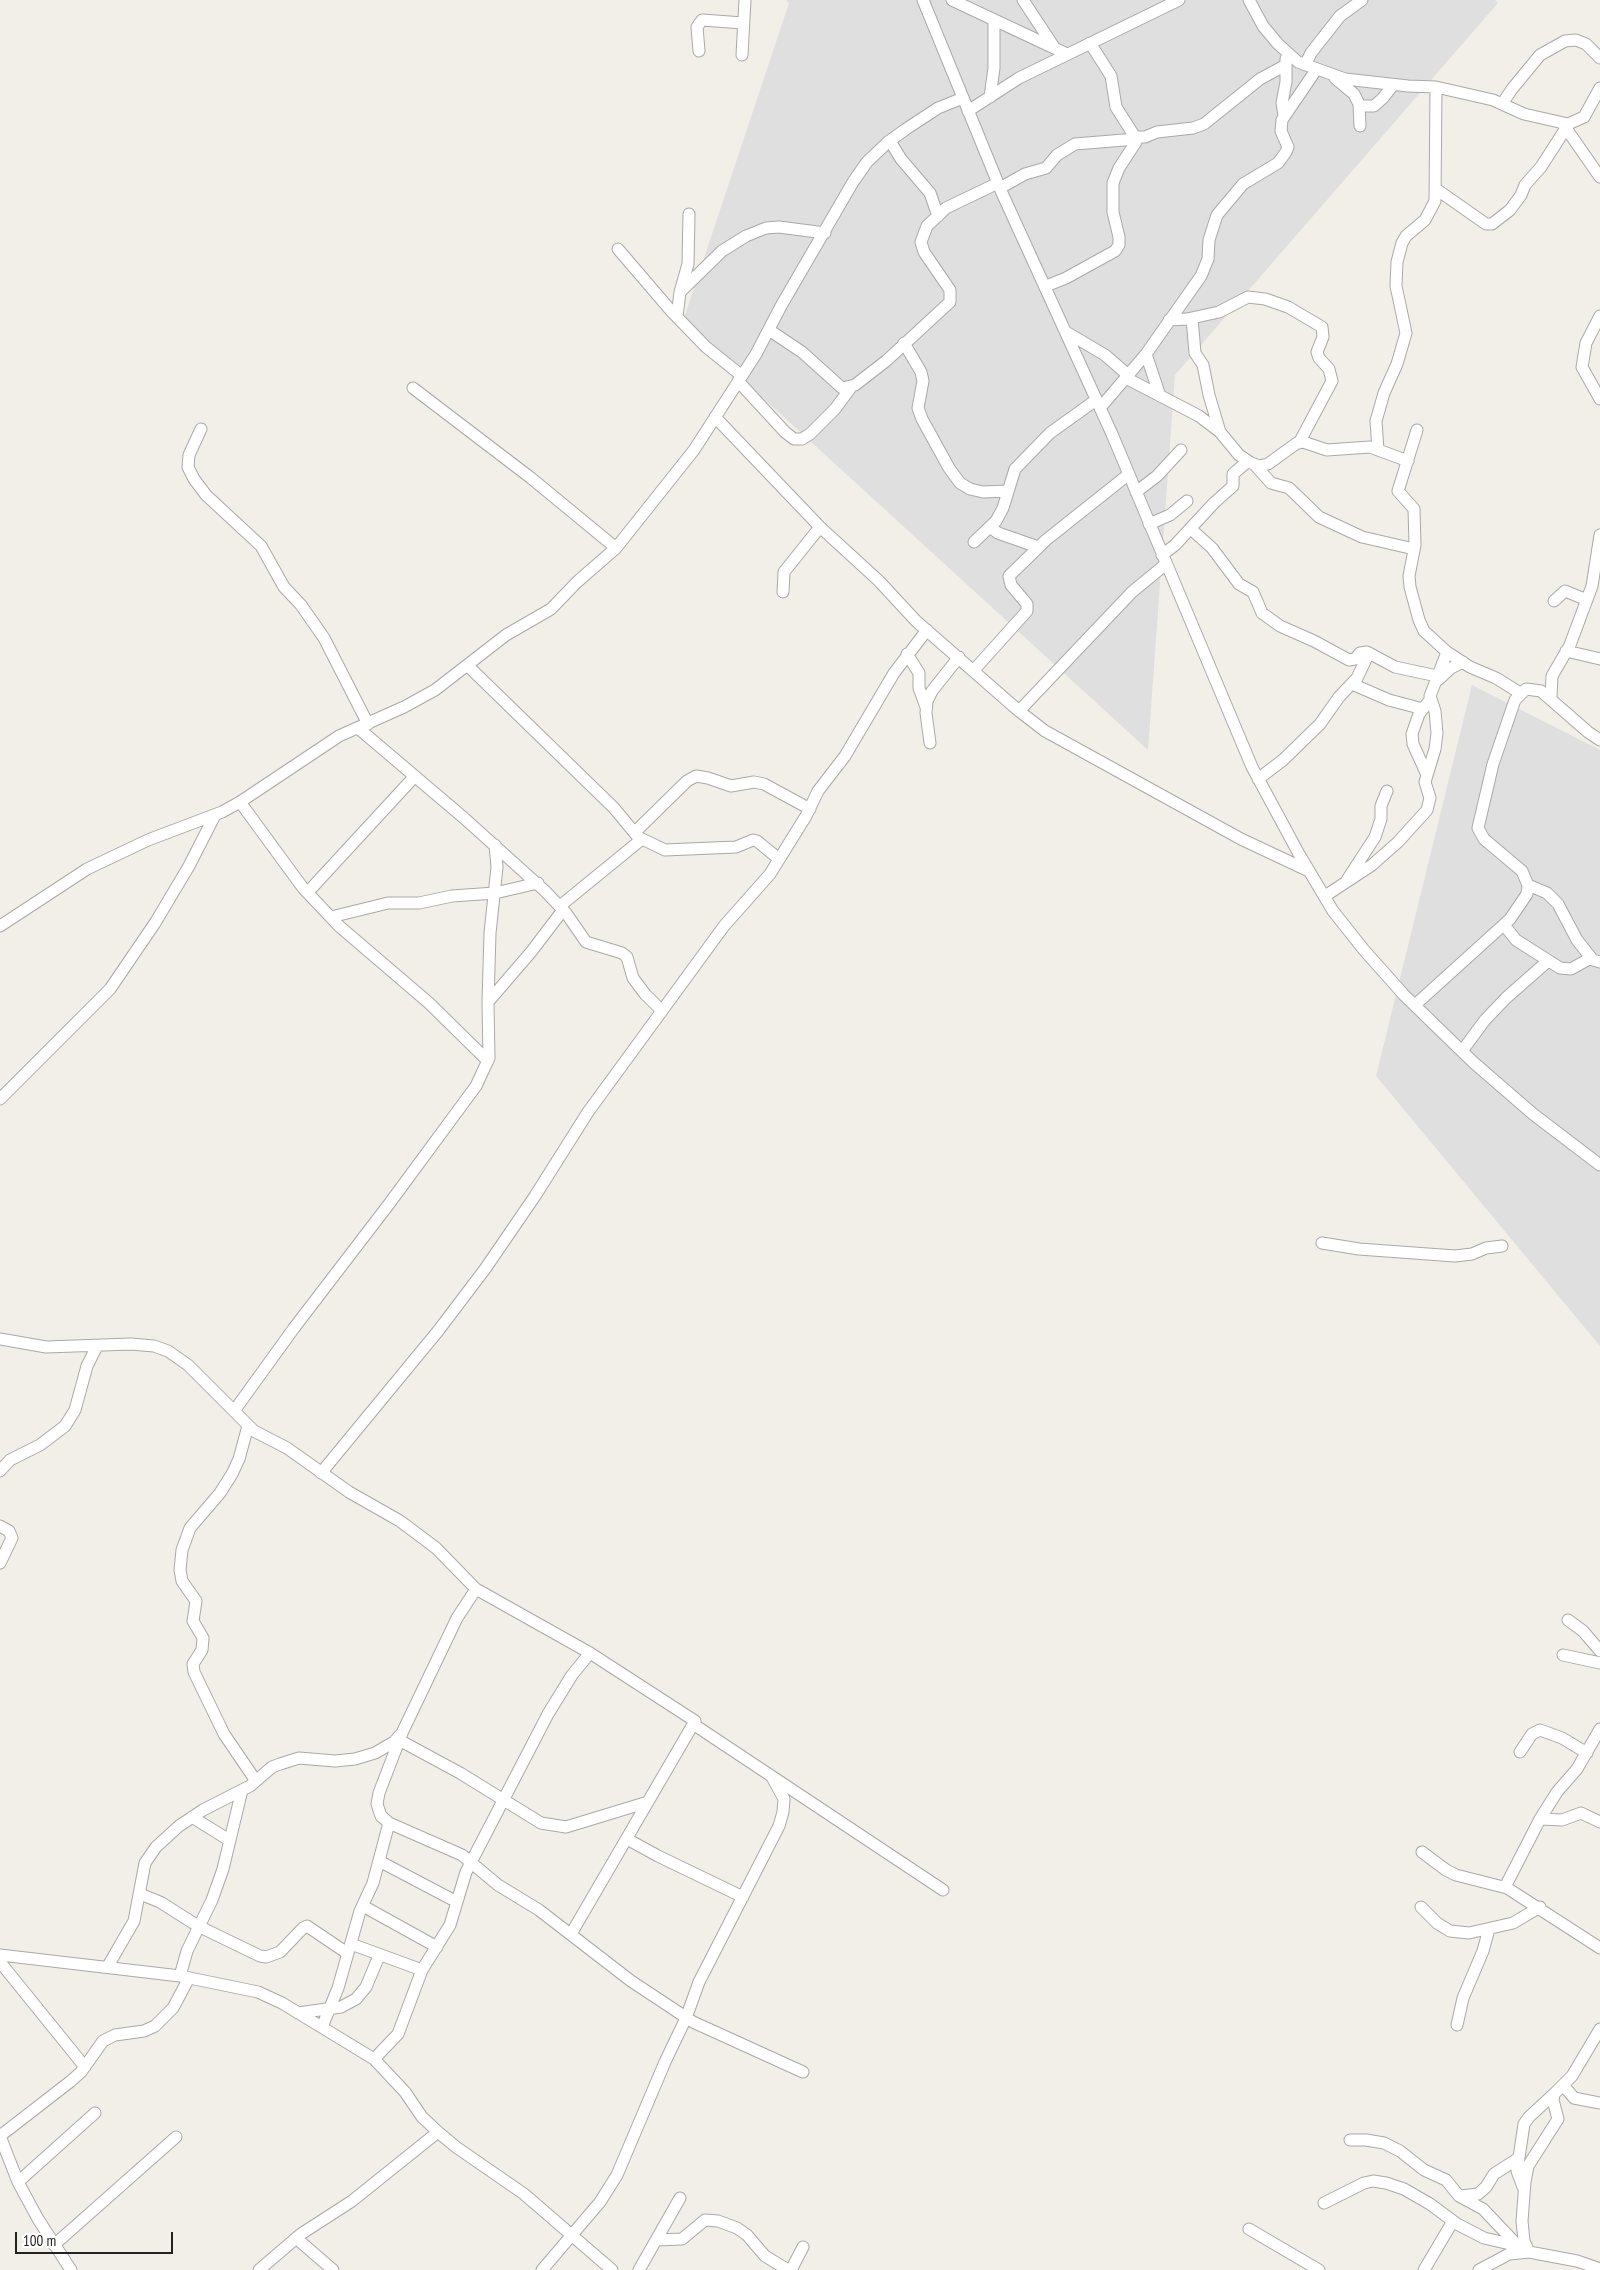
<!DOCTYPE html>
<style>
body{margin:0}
#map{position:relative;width:1600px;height:2270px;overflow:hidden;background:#f2efe9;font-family:"PT Sans Narrow",sans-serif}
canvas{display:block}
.scale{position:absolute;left:15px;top:2232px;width:158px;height:22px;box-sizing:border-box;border:2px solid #222;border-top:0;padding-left:6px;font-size:15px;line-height:18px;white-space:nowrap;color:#222;-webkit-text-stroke:4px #fff;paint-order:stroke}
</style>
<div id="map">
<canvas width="1600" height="2270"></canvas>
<div class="scale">100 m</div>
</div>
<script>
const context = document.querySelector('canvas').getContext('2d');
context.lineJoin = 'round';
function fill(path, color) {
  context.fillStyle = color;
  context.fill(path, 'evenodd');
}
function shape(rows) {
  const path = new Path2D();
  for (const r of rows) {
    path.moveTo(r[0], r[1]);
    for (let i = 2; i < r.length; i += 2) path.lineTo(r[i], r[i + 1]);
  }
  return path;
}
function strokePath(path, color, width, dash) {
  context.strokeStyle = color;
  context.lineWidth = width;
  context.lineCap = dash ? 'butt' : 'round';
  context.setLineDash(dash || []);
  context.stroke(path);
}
fill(shape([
 [786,0,1495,0,1498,3,1175,375,1148,750,682,324,789,3],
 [1472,685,1600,750,1600,1346,1376,1076]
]), '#e0dfdf');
const minor = shape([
 [923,0,1002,193,1112,434,1252,767,1299,854,1333,911,1364,950,1404,995,1473,1062,1533,1114,1600,1165],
 [952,0,1067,54],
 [1023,0,1054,47],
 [1249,0,1263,26,1278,44,1298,62,1345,79,1408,86,1436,87,1493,100,1524,114,1568,124,1584,117,1600,88],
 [699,51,697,27,702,20,743,23],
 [742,55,745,0],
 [1305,65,1311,53,1340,16,1362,0],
 [1335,78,1354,94,1359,104,1360,126],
 [990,97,994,68,994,20],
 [1502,104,1512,89,1540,55,1565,41,1576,40,1586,44,1600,58],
 [1360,106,1374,106,1383,98,1393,85],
 [968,111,1019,78,1179,0],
 [1284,116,1282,103,1286,82,1286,59],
 [1563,124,1600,177],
 [1135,137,1145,137,1157,132,1193,128,1204,124,1260,79,1286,65],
 [890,141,901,159,930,193,938,216],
 [1000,188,1025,174,1046,168,1057,155,1075,144,1136,139],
 [1436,189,1486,224,1492,224,1510,210,1521,195,1525,185,1541,167,1566,128],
 [618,249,672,312,706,347,742,376],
 [1046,286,1066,278,1115,251,1119,245,1119,237,1113,212,1113,183,1119,168,1136,142,1135,137,1116,107,1111,76,1090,43],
 [680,292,722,251,746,236,766,228,779,227,825,233],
 [1600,316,1586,343,1582,367,1600,399],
 [677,317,680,292,688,264,689,214],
 [1192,318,1195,353,1203,365,1209,395,1220,432],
 [1169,320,1187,319,1219,312,1248,297,1265,299,1288,307,1322,327,1323,337,1317,352,1319,358,1329,369,1332,381,1299,443],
 [769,330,802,352,842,388,855,385,886,361,950,302,950,290,924,252,921,242,927,226,946,208,998,183],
 [1066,332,1105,355,1128,375],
 [904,343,921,372,923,381,918,408,922,419,949,468,960,483,970,489,983,492,1007,491],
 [1146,354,1160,396],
 [1126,378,1199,416,1220,432,1239,455,1251,463,1259,466,1268,464,1297,443,1303,442,1327,450,1370,447,1408,461],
 [738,381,785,432,794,439,802,439,810,434,835,409,852,386],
 [413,388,531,478,616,548],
 [1100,408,1146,354,1201,276,1208,259,1209,240,1217,215,1243,184,1278,163,1286,152,1288,147,1281,131,1282,120,1316,70],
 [715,417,820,527,879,581,916,621,1019,711,1045,731,1241,839,1309,871],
 [201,429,189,455,188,467,194,479,206,495,261,546,284,587,301,605,324,638,368,724],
 [1417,430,1398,491,1414,509,1415,545,1409,576,1410,587,1419,620,1424,631,1447,652,1470,667,1496,678,1520,693],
 [1378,450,1376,421,1384,393,1397,364,1406,333,1396,286,1397,262,1402,243,1406,236,1425,220,1435,201,1436,87],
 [1254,464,1271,483,1289,488,1319,517,1362,537,1414,549],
 [1136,492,1157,476,1181,450],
 [1149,524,1170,515,1187,501],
 [990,527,998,533,1038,547],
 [1191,529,1212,548,1239,584,1253,592,1262,613,1280,626,1314,641,1349,660,1355,659,1360,653,1367,652,1395,667,1437,676],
 [974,542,996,521,1003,508,1015,469,1050,433,1096,400],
 [1162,555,1175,545,1214,503,1233,486,1233,474,1248,461],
 [783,592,784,572,820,527],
 [1554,601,1565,591,1587,600],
 [1566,651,1600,659],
 [907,654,919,673,919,688,926,707],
 [468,666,614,808,638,837,665,850,736,847,753,840,757,841,779,859],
 [974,670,1027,611,1027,604,1011,585,1009,576,1046,540,1129,474],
 [1438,680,1451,668,1463,662],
 [1352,684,1389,700,1423,709],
 [1551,697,1552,676,1570,645,1592,586,1600,535],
 [1019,711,1132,592,1166,564],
 [358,728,464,818,545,891,566,913,586,942,622,953,627,957,633,978,645,994,662,1011],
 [930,743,926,713,927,701,932,691,959,657],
 [1427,775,1413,744,1412,734,1419,714,1430,700],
 [1258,779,1283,760,1320,724,1339,697,1357,678,1369,653],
 [240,802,303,888,339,926,429,1003,488,1061],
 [635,832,687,781,696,776,708,778,731,786,754,782,764,784,810,809],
 [1347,880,1375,837,1381,819,1381,806,1387,791],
 [1528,885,1547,893,1558,904,1577,940,1592,959],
 [308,892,415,776],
 [1325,896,1372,865,1398,842,1427,810,1430,798,1425,782,1435,749,1437,733,1435,711,1430,696,1447,652],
 [560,906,642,839],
 [331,917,388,903,419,903,452,896,495,893,538,883],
 [1504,925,1516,940,1560,968,1571,969,1589,959,1600,962],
 [0,926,87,869,148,840,222,812,240,802,339,736,404,707,435,690,506,635,551,609,577,582,616,548,694,450,756,354,781,306,853,182,867,162,888,142,906,129,938,108,963,98],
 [488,1002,531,952,563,910],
 [1415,1005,1510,919,1527,894,1528,885,1522,871,1484,839,1478,828,1493,764,1515,700,1526,689,1541,691,1588,732,1600,740],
 [1462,1051,1485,1020,1506,998,1548,961],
 [0,1099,110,989,155,923,189,866,215,815],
 [1322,1243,1359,1249,1455,1256,1472,1254,1486,1248,1502,1246],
 [0,1339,46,1347,131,1344,154,1346,168,1351,188,1365,254,1431,287,1448,349,1492,400,1521,436,1548,476,1589,590,1653,695,1721,571,1934],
 [234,1411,294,1328,389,1204,476,1086,489,1058,488,1002,490,933,497,867,495,845],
 [248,1426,239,1459,232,1474,220,1493,190,1528,182,1550,180,1570,182,1581,196,1601,193,1621,203,1638,202,1650,193,1664,194,1672,224,1734,256,1781],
 [0,1471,10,1460,40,1445,65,1426,75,1410,87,1366,97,1346],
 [321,1473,438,1331,485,1269,535,1196,588,1112,724,926,770,874,806,816,818,791,845,756,894,673,927,630],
 [0,1526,9,1531,12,1538,0,1563],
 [1568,1620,1583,1631,1600,1651],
 [1563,1655,1600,1663],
 [693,1724,943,1890],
 [402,1733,379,1793,377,1804,381,1816,389,1823,462,1855,498,1885,539,1910,631,1981,693,2022,803,2072],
 [399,1740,460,1773,541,1823,566,1827,648,1802],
 [1520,1752,1532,1734,1540,1730,1562,1738,1587,1753],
 [192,1817,229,1840],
 [1540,1819,1562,1820,1581,1813,1600,1822],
 [627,1839,658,1856,743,1897],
 [1422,1852,1446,1870,1456,1875,1507,1888,1600,1948],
 [379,1861,457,1902],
 [1505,1887,1540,1819,1557,1792,1577,1769,1600,1729],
 [140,1894,160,1902,198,1926,260,1956,266,1957,280,1952,303,1928,307,1926,347,1953],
 [363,1906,437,1947],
 [1421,1907,1437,1923,1450,1931,1469,1933,1513,1923,1540,1907],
 [351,1944,422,1970],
 [0,1955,180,1976,258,1992,282,2003,374,2059,405,2092,422,2117,438,2132,456,2147,524,2194,612,2270],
 [0,1962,85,2067],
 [108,1966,134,1921,145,1863,156,1847,179,1826,203,1810,250,1786,272,1767,280,1764,299,1758,335,1761,355,1759,375,1753,394,1742,402,1733,457,1618,476,1589],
 [180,1976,187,1951,212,1900,223,1869,242,1790],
 [298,2013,341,2007,356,1999,366,1987,379,1956],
 [1457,2025,1463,1998,1483,1951,1489,1929],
 [322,2027,338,1988,360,1911,373,1883,389,1823],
 [374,2059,398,2034,422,1970,450,1925,466,1872,548,1714,572,1675,590,1653],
 [1563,2085,1574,2098,1600,2103],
 [0,2136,71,2081,81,2072,103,2041,115,2035,144,2031,155,2026,173,2008,189,1978],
 [0,2136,18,2182,38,2219,71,2270],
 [1350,2140,1366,2140,1384,2143,1400,2151,1424,2170,1446,2180,1459,2196,1483,2209,1519,2247],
 [18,2182,95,2113],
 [1523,2187,1517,2171,1524,2124,1529,2117,1556,2092],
 [1461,2196,1478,2194,1486,2187,1494,2174,1519,2158],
 [1324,2203,1364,2183,1373,2181,1386,2183,1404,2189,1430,2204,1457,2224,1484,2238,1527,2248],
 [1249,2229,1319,2270],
 [296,2238,333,2270],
 [656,2240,682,2239,705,2220,718,2221,737,2228,747,2235,765,2256,788,2270],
 [54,2245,176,2137],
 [1529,2252,1524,2241,1522,2221,1525,2182,1528,2166,1558,2119,1553,2100,1554,2094,1572,2076,1600,2029],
 [259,2270,301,2234,352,2201,438,2132],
 [542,2270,600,2202,617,2175,665,2062,686,2018,699,1982,779,1826,783,1812,784,1799,772,1777],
 [639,2270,680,2198],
 [791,2270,803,2247],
 [1424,2270,1453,2221],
 [1479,2270,1509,2254,1529,2252,1577,2261,1600,2269]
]);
strokePath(minor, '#a9a9a9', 13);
strokePath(minor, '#fff', 11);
</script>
